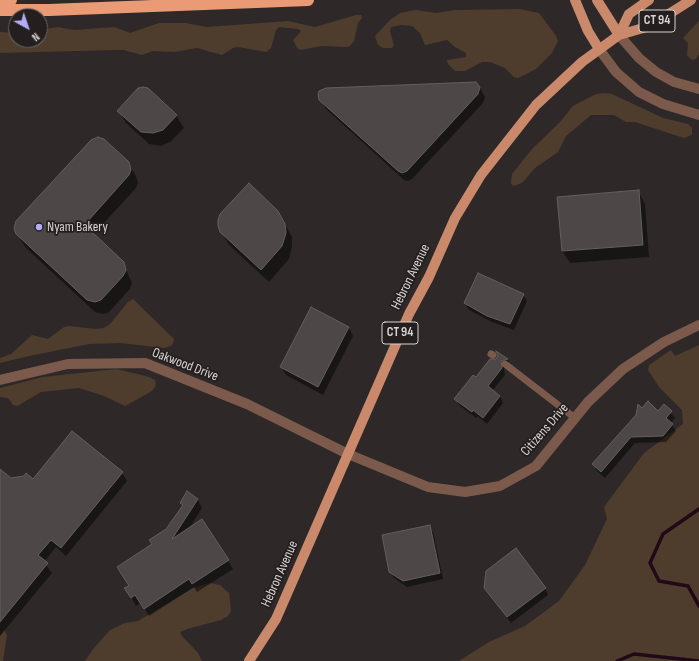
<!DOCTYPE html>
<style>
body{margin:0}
#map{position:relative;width:699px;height:661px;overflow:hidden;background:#2e2928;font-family:"Sofia Sans Condensed",sans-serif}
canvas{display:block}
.north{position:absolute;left:8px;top:8px;width:40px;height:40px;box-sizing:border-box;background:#241f1e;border:1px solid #6c6766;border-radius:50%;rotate:140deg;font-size:11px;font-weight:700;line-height:16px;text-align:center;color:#d8d4d3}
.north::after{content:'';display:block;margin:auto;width:14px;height:18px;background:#b4acf9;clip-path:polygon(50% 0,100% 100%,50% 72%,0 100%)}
</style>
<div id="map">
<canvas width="699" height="661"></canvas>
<div class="north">N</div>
</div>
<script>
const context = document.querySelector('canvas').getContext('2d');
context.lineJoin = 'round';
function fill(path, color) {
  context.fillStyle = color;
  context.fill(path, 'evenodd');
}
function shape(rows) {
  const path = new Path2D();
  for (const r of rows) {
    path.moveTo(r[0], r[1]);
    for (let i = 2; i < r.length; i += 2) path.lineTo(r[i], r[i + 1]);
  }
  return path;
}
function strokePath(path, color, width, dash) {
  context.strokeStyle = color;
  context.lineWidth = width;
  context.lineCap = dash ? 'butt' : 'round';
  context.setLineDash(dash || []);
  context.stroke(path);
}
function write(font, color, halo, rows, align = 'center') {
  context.font = font + ' "Sofia Sans Condensed",sans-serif';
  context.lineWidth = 3.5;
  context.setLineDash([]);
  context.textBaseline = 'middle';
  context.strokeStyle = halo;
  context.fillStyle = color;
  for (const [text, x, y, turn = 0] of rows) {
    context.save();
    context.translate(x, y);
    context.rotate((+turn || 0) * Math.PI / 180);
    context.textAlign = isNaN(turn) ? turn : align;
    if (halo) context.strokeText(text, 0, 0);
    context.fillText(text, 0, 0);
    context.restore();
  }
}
fill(shape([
 [520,9,539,13,556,36,558,41,552,53,536,69,518,78,514,77,505,68,490,62,482,62,465,71,455,71,448,64,447,60,466,57,466,53,455,47,447,40,425,45,420,33,412,26,401,25,391,27,390,31,394,45,392,48,383,48,378,45,375,36,390,20,400,13,415,10,436,13,455,10],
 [356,15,361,15,362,18,358,23,354,41,350,46,347,47,322,46,300,50,297,48,293,40,301,31,298,29,279,27,276,30,271,48,266,52,238,47,233,48,222,55,197,48,175,52,153,51,142,55,124,50,115,50,0,53,0,32,16,33,16,40,40,40,40,30,58,27,74,30,114,27,130,33,159,23,186,23,207,27,288,21,315,27],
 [699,21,699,54,696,59,692,60,687,55,688,43,683,38],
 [605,93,612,94,663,118,688,124,692,128,692,135,684,138,635,122,626,122,614,115,591,115,566,136,558,152,535,168,522,183,513,186,511,183,512,174,532,149,560,122,573,106,596,94],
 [133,299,174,339,174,341,171,346,164,348,121,343,89,344,29,356,0,363,0,358,11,354,32,335,48,339,64,327,69,326,95,329,104,328,110,324,128,302],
 [699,345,699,661,459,661,489,642,525,626,559,601,585,565,607,519,604,507,644,453,683,424,682,410,659,387,648,370,649,365,671,350,675,356],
 [117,369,149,377,155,380,156,384,155,387,152,391,125,406,104,396,79,388,41,392,17,406,13,405,8,398,0,397,0,388,43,377],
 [210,583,220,585,229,593,231,611,228,616,221,620,187,629,180,632,181,635,198,653,202,661,85,661,93,649,110,630,125,623,138,621,193,588],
 [4,630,7,635,3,661,0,661,0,636]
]), '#4e3d2d');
fill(shape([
 [480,88,485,97,483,103,412,179,408,181,404,180,326,109,320,99],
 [119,111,176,115,184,128,170,142,161,146,149,144,126,123],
 [128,163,136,176,138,183,136,188,93,235,123,263,132,283,130,289,108,313,103,314,95,312,25,247,17,234],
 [638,191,645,204,649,257,570,263,562,251],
 [277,211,292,237,292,246,289,259,269,282,229,245,221,232],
 [523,295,527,301,514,330,492,322,469,310,465,303],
 [349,328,353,336,323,395,286,375,281,367],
 [499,353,508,360,511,366,504,368,505,375,492,391,500,396,503,403,487,424,477,416,476,418,459,405,456,399,497,360],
 [664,406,675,418,671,423,676,431,666,442,635,443,605,478,597,471,593,464,642,409,659,412],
 [0,470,11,479,33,480,122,473,127,481,66,556,56,547,44,562,52,573,0,636],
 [198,500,202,508,189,529,228,561,233,569,197,592,194,587,149,616,141,603,136,606,131,597,130,586,153,544,183,507,181,503],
 [429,526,433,532,443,579,407,587,394,578,390,571],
 [545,588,548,595,511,623,489,594]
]), '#0007');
strokePath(shape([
 [699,509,663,534,650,563,659,581,688,586,699,606],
 [617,661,634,654,699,661]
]), '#210917', 3.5);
const building = shape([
 [476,82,480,87,478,94,407,171,402,173,398,171,319,100,318,95,319,91,326,88,476,82],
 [143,87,148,88,177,115,163,130,153,133,141,132,117,111,138,88,143,87],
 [98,137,104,139,129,162,131,170,129,175,87,222,90,230,124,262,126,270,123,276,101,300,95,302,87,300,16,234,14,228,16,221,91,140,98,137],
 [249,183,278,211,285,224,286,233,282,246,261,270,220,232,218,226,218,220,220,214,249,183],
 [639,190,643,245,562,251,557,197,639,190],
 [478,273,524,294,510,324,487,316,464,303,478,273],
 [311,307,349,327,318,387,280,367,311,307],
 [496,351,508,359,501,361,502,368,488,386,500,396,483,418,473,410,472,412,454,399,473,375,476,377,490,359,496,359,498,355,496,351],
 [648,401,658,411,664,404,672,411,666,418,673,424,663,436,631,437,601,472,592,464,636,415,638,404,642,408,648,401],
 [72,431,123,472,61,548,51,540,38,555,48,563,0,622,0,469,11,478,24,476,26,473,33,479,72,431],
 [187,491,198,499,172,539,202,519,229,560,192,584,189,579,144,609,135,595,131,598,124,588,129,586,117,567,152,544,149,540,166,529,183,505,180,503,187,491],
 [430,525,440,573,403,581,389,572,382,535,430,525],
 [516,548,546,588,507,617,484,588,486,571,516,548]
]);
fill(building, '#4d4748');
strokePath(building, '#645e5f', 1);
strokePath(shape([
 [491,354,493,355],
 [505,364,575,418]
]), '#7b5a4c', 7);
strokePath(shape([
 [619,35,639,58,656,72,674,82,699,89],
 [599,49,616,72,639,92,663,104,699,115],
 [0,380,68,364,145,363,247,404,348,454,428,487,465,492,500,486,536,466,588,402,623,369,664,342,699,325]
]), '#7b5a4c', 10);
strokePath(shape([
 [575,0,588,31,599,49],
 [597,0,619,35],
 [619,35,629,14,649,0],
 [249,661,276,619,409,314,429,277,455,218,481,175,536,105,582,62,619,35,650,26,691,0]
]), '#ca896a', 10);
strokePath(shape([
 [0,1,11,0],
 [0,10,49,10,308,0]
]), '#ea9b76', 12);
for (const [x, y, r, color] of [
 [39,227,4,"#b4acf9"]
]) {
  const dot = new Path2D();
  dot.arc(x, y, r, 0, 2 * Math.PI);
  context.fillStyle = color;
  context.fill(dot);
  strokePath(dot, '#241f1e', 1.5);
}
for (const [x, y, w] of [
 [657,21,36],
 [400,333,36]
]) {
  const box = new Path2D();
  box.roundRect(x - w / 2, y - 11, w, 22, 3);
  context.fillStyle = '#241f1e';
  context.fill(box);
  strokePath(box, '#d8d4d3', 1);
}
write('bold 13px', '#d8d4d3', null, [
 ["CT 94",657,21],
 ["CT 94",400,333]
]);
write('14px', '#d8d4d3', '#241f1e', [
 ["Nyam Bakery",47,227]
], 'left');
write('14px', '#d8d4d3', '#241f1e', [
 ["Hebron Avenue",411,277,-64],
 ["Oakwood Drive",185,365,21],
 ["Citizens Drive",545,430,-49],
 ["Hebron Avenue",280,574,-66]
]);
</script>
